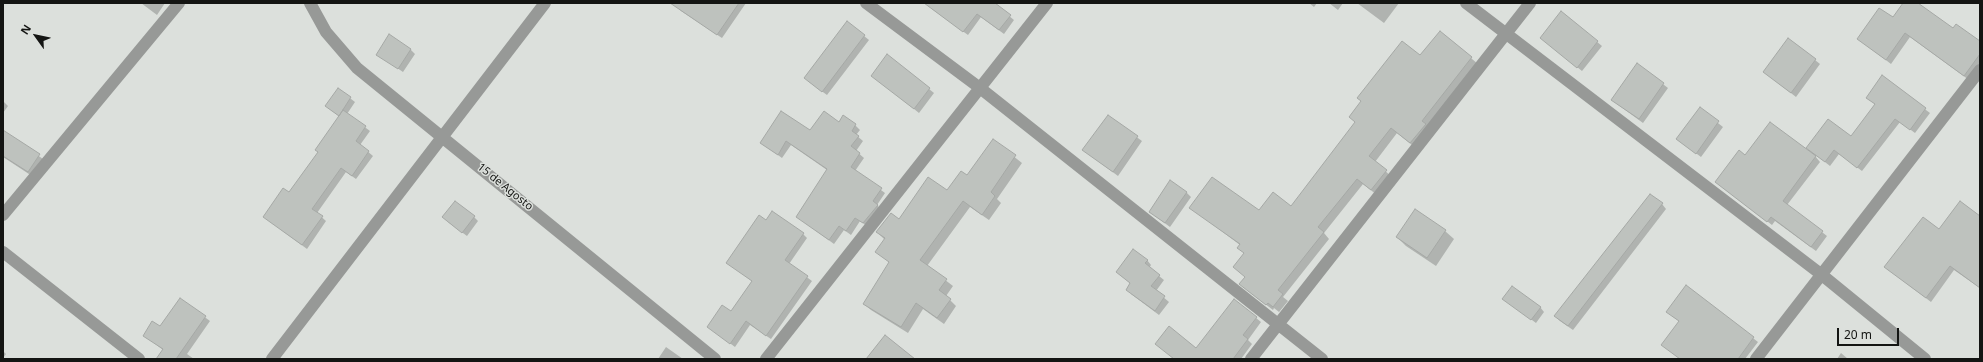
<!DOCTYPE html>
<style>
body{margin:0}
#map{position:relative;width:1983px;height:362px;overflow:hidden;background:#dce0dc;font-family:"Noto Sans",sans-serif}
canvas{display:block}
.frame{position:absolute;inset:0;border:4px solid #141513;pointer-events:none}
.north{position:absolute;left:16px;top:16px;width:40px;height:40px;-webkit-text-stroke:3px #dce0dc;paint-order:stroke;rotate:303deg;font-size:11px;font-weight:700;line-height:16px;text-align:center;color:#141513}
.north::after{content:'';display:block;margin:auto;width:14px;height:18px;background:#141513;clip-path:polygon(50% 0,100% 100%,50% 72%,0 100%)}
.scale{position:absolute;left:1837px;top:328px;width:62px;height:18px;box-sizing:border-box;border:2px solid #141513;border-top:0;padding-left:5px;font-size:12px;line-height:14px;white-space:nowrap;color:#141513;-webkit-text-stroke:3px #dce0dc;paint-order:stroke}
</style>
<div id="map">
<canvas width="1983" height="362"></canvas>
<div class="frame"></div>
<div class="north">N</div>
<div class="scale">20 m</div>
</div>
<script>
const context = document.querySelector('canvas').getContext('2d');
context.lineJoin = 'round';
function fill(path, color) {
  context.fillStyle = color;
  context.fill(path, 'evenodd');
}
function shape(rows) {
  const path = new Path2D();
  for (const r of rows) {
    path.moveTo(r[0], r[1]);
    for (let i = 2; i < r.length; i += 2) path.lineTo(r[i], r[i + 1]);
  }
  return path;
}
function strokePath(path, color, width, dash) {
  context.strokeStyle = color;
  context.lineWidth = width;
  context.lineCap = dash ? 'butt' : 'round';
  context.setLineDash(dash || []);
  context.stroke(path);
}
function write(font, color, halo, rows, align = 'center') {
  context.font = font + ' "Noto Sans",sans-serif';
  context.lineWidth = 3;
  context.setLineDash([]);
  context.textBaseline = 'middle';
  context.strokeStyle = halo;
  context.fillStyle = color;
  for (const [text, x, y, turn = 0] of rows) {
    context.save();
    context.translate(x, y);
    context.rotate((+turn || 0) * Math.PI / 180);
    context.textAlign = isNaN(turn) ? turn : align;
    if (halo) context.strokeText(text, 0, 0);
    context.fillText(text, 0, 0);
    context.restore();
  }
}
fill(shape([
 [141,3,165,3,157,15],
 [679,3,746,3,722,38,681,11,677,6],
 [929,3,993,3,1014,20,1004,34,981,17,968,35,932,9,928,5],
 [1309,3,1317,3,1314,7],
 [1329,3,1343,3,1338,10],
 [1357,3,1399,3,1384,23],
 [1904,3,1917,3,1953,30,1980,42,1980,65,1969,80,1910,37,1891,64,1858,39,1893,19],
 [1561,12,1602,46,1582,71,1546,42],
 [1440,32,1478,64,1417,149,1397,133,1375,162,1392,177,1377,195,1363,184,1324,233,1329,239,1283,297,1288,301,1279,312,1274,308,1273,310,1247,290,1245,254,1238,247,1240,245,1191,208,1259,212,1291,208],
 [864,36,869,40,827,95,809,82],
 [410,49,415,54,403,72,378,55],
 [1815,60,1820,64,1796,97,1764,72],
 [1638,65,1668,88,1643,123,1617,104],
 [873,76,929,89,934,93,919,113],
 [1882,77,1930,113,1915,133,1900,122,1862,171,1839,154,1830,166,1816,155,1815,156,1820,162,1787,205,1827,236,1816,251,1775,221,1772,225,1716,182,1746,156,1813,155,1807,147,1851,138,1876,105,1867,98],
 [338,89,355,102,347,114,370,131,360,145,373,156,356,179,346,172,317,213,326,221,307,249,264,217,290,194,319,152,340,117,326,106],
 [3,101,8,106,3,113],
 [1700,109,1723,127,1701,157,1677,139],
 [1108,116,1142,141,1118,176,1083,150],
 [839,123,855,125,860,130,856,135,863,141,856,151,864,158,855,171,885,193,877,205,882,210,868,227,860,221,851,235,844,230,834,244,797,217,827,170,791,145,782,158,761,143],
 [3,131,43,159,32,176,3,157],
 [993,140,1022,163,997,199,1001,203,989,220,970,207,927,266,953,286,946,296,956,306,944,324,923,309,908,333,871,310,864,304,890,263,877,252,885,240,877,232,947,191,967,177],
 [1186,192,1191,197,1170,227,1155,216],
 [1662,204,1666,209,1573,330,1560,321,1555,316],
 [474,217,478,221,467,236,448,222],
 [1980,217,1980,288,1954,270,1931,302,1890,271,1939,230],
 [767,221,803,234,807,238,789,264,812,281,771,339,750,325,735,347,708,327,731,313,753,282,728,263],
 [1445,231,1454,239,1436,266,1406,246,1397,237],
 [1147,260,1151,265,1149,268,1164,280,1156,291,1169,302,1159,315,1131,294,1131,284,1117,272],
 [1686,287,1758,342,1745,359,1680,359,1680,322,1672,316],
 [180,299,210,321,187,354,194,359,163,359,163,350,144,335,160,328],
 [1504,299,1540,307,1544,312,1536,323],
 [1235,301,1261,322,1248,340,1252,344,1241,359,1174,359,1200,352],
 [666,347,683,359,658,359],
 [3,351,6,354,3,358],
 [1841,353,1848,359,1837,359]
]), '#0003');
const building = shape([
 [670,3,739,3,717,35,670,3],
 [924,3,995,3,1011,15,999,30,977,14,963,32,924,3],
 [1903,3,1918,3,1953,28,1956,24,1980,41,1980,54,1964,76,1905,33,1886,60,1857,39,1879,8,1893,17,1903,3],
 [1561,11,1598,41,1577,68,1540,38,1561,11],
 [847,21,865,35,822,92,804,78,847,21],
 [1440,31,1472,57,1422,121,1426,124,1410,143,1391,128,1369,156,1387,170,1371,190,1357,179,1318,227,1324,232,1278,290,1283,294,1273,307,1268,303,1266,305,1239,284,1245,277,1233,267,1244,253,1237,248,1240,244,1189,208,1212,177,1259,210,1273,192,1291,206,1355,122,1349,117,1361,101,1357,98,1402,41,1420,55,1440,31],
 [389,34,411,49,398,69,376,55,389,34],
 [1788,38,1816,59,1791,93,1763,72,1788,38],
 [887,54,930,88,914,109,871,76,887,54],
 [1637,63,1664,83,1639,119,1611,100,1637,63],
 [1882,75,1926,108,1910,130,1895,119,1857,168,1834,150,1825,162,1806,148,1828,119,1851,136,1875,104,1866,98,1882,75],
 [338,88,351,97,339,116,325,106,338,88],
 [1700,107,1719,121,1696,154,1676,139,1700,107],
 [343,110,366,126,356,141,369,151,352,176,341,168,312,209,323,216,302,245,263,217,283,188,289,192,318,152,315,150,343,110],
 [781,111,810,130,824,111,839,122,843,115,856,124,852,131,859,136,851,146,860,153,851,167,882,188,873,201,878,205,863,223,855,218,846,231,839,226,829,240,796,217,827,169,786,141,778,155,760,143,781,111],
 [1108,115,1138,136,1113,172,1082,150,1108,115],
 [1770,122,1816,156,1783,201,1823,231,1811,247,1771,217,1767,222,1715,182,1739,150,1745,155,1770,122],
 [3,130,40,154,28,172,3,156,3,130],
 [993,139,1016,155,991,192,995,196,982,215,963,201,920,260,947,279,939,290,951,299,937,318,916,303,901,327,863,304,889,262,875,252,885,238,876,232,891,213,899,219,928,177,947,190,961,171,967,175,993,139],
 [1170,180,1187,192,1165,223,1149,212,1170,180],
 [1650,194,1663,203,1568,326,1554,316,1650,194],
 [455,201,475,216,462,233,442,217,455,201],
 [1960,201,1980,216,1980,288,1950,266,1926,298,1884,267,1923,217,1939,229,1960,201],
 [1415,209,1446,230,1427,258,1396,237,1415,209],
 [772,211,804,233,785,260,808,276,766,336,746,321,730,344,707,327,722,305,731,311,752,281,726,263,759,215,766,220,772,211],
 [1133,249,1148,260,1145,263,1160,275,1151,286,1165,296,1155,311,1126,290,1130,283,1116,272,1133,249],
 [1686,285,1754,337,1738,359,1680,359,1661,345,1679,321,1666,312,1686,285],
 [1512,286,1541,307,1531,320,1502,299,1512,286],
 [180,298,206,316,176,359,156,359,163,349,143,336,152,321,160,326,180,298],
 [1234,299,1257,317,1243,335,1248,339,1233,359,1174,359,1155,344,1169,326,1196,348,1234,299],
 [885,335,915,359,866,359,885,335]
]);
fill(building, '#bec2be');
strokePath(building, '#a5a8a5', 1);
strokePath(shape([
 [310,3,326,32,357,68,715,359],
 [866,3,980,88,1322,359],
 [1466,3,1822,275,1925,359],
 [3,215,179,3],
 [3,252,139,359],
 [272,359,545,3],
 [766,359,1047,3],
 [1251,359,1530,3],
 [1756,359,1980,70]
]), '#979997', 12);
write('11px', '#141513', '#dce0dc', [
 ["15 de Agosto",505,187,39]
]);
</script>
